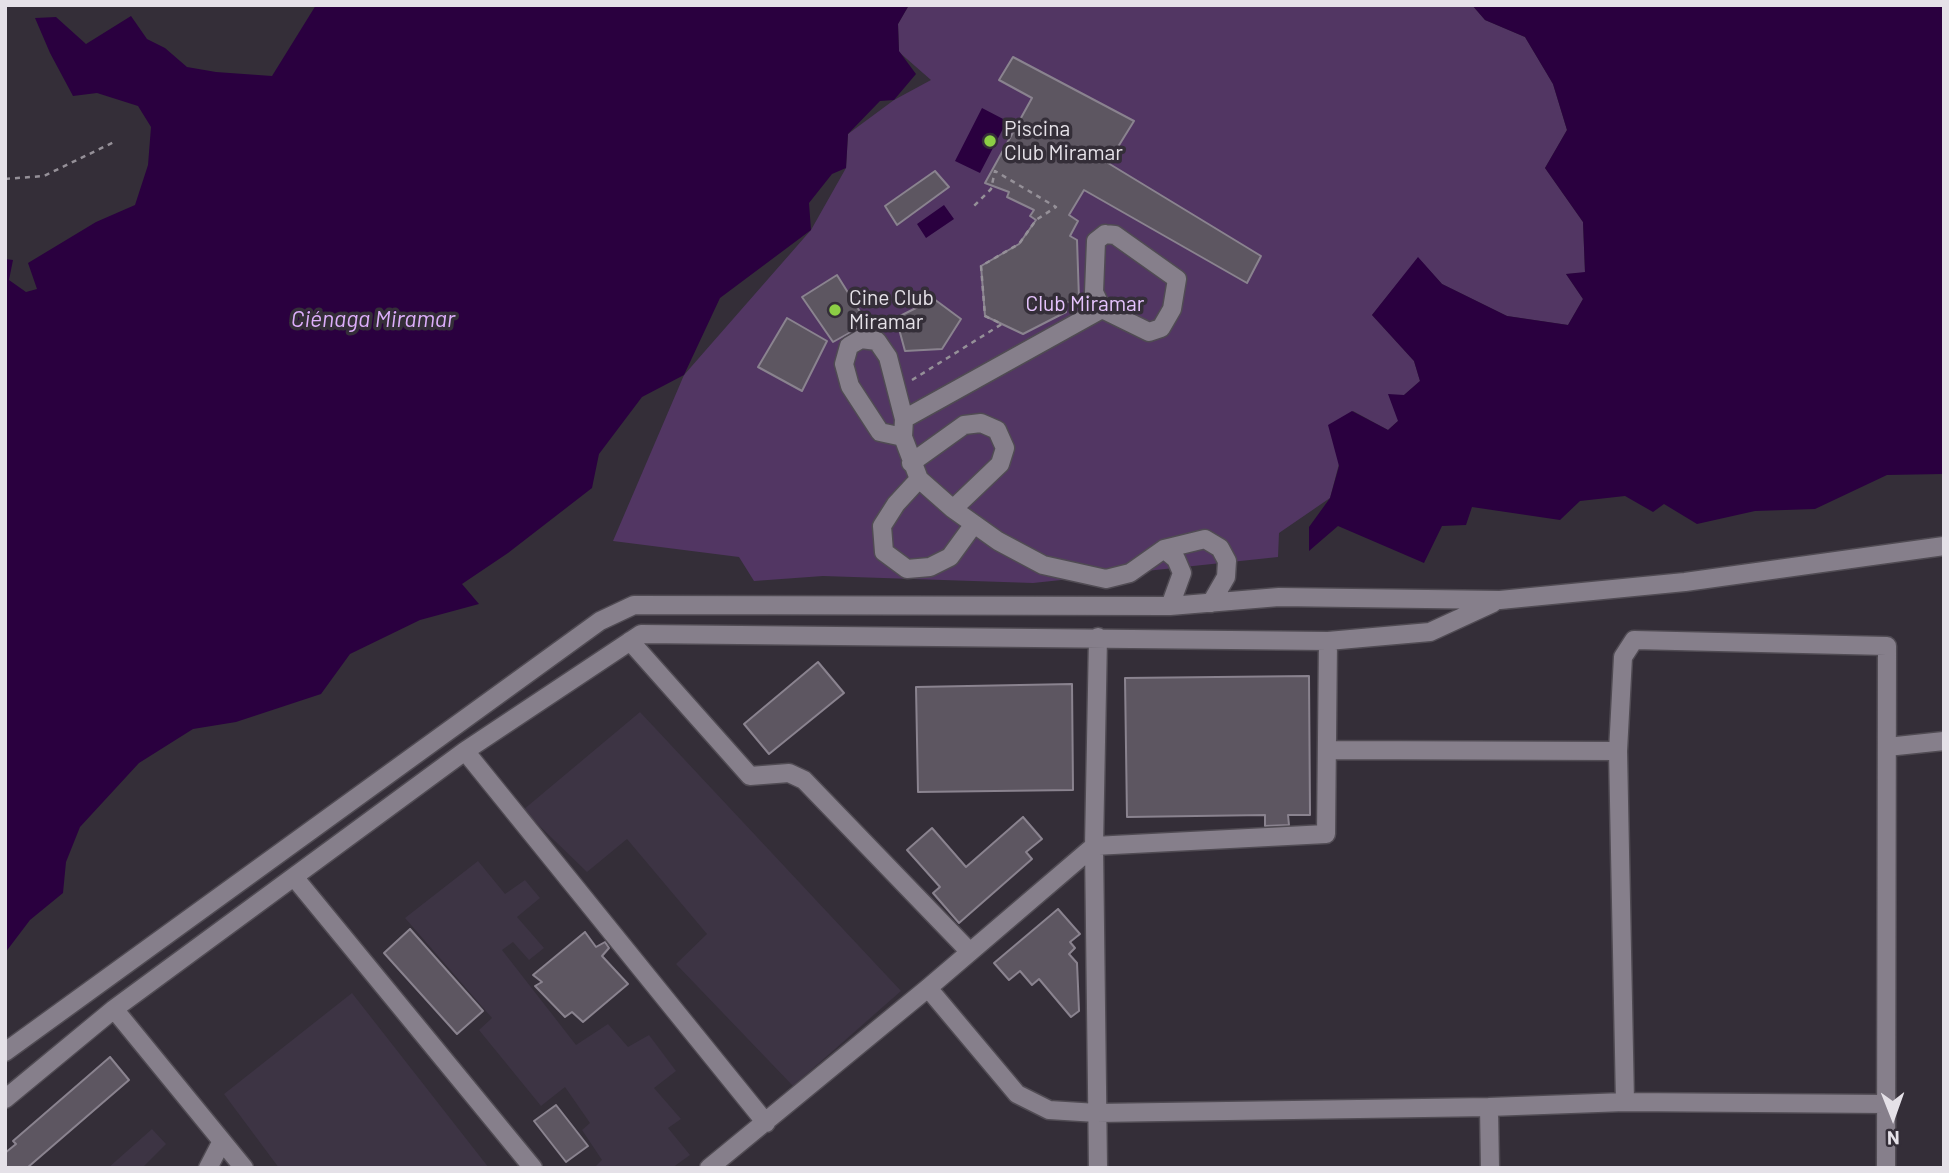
<!DOCTYPE html>
<meta charset="utf-8">
<style>
body{margin:0}
#map{position:relative;width:1949px;height:1173px;overflow:hidden;background:#342e38;font-family:Barlow,sans-serif}
canvas{display:block}
.frame{position:absolute;inset:0;border:7px solid #e5e1e8;pointer-events:none}
.north{position:absolute;left:1858px;top:1082px;width:70px;height:70px;-webkit-text-stroke:5px #342e38;paint-order:stroke;rotate:179deg;font-size:19px;font-weight:700;line-height:28px;text-align:center;color:#e5e1e8}
.north::after{content:'';display:block;margin:auto;width:24px;height:32px;background:#e5e1e8;clip-path:polygon(50% 0,100% 100%,50% 72%,0 100%)}
</style>
<div id="map">
<canvas width="1949" height="1173"></canvas>
<div class="frame"></div>
<div class="north">N</div>
</div>
<script>
const context = document.querySelector('canvas').getContext('2d');
context.lineJoin = 'round';
function fill(path, color) {
  context.fillStyle = color;
  context.fill(path, 'evenodd');
}
function shape(rows) {
  const path = new Path2D();
  for (const r of rows) {
    path.moveTo(r[0], r[1]);
    for (let i = 2; i < r.length; i += 2) path.lineTo(r[i], r[i + 1]);
  }
  return path;
}
function strokePath(path, color, width, dash) {
  context.strokeStyle = color;
  context.lineWidth = width;
  context.lineCap = dash ? 'butt' : 'round';
  context.setLineDash(dash || []);
  context.stroke(path);
}
function write(font, color, halo, rows, align = 'center') {
  context.font = font + ' Barlow,sans-serif';
  context.lineWidth = 7;
  context.setLineDash([]);
  context.textBaseline = 'middle';
  context.strokeStyle = halo;
  context.fillStyle = color;
  for (const [text, x, y, turn = 0] of rows) {
    context.save();
    context.translate(x, y);
    context.rotate((+turn || 0) * Math.PI / 180);
    context.textAlign = isNaN(turn) ? turn : align;
    if (halo) context.strokeText(text, 0, 0);
    context.fillText(text, 0, 0);
    context.restore();
  }
}
fill(shape([
 [640,712,901,991,793,1086,676,964,707,934,627,839,587,872,523,810],
 [478,861,505,894,525,880,540,898,517,917,544,948,529,960,513,942,502,950,576,1045,608,1024,628,1047,649,1035,676,1071,654,1088,681,1119,668,1128,690,1155,672,1168,594,1168,602,1160,582,1130,590,1123,565,1087,541,1106,479,1030,492,1018,405,918],
 [352,993,489,1168,279,1168,224,1094],
 [152,1129,166,1144,142,1168,108,1168]
]), '#3d3444');
fill(shape([
 [909,5,1472,5,1485,20,1525,37,1553,84,1567,130,1545,168,1583,222,1585,273,1566,274,1583,299,1568,325,1507,316,1442,284,1418,258,1372,315,1414,361,1420,381,1404,395,1398,421,1388,430,1353,411,1330,498,1279,533,1278,557,1033,583,823,576,754,581,739,557,613,541,684,375,811,230,846,168,848,134,894,100,931,80,899,52,898,24]
]), '#523663');
fill(shape([
 [316,5,909,5,898,24,899,51,916,74,894,100,880,101,848,134,846,168,832,174,809,203,811,230,720,298,684,375,642,397,599,454,592,488,508,553,462,584,479,604,420,620,350,654,321,694,236,722,193,729,139,763,80,827,66,862,63,893,30,920,5,953,5,259,13,260,9,280,26,292,37,289,28,263,96,222,135,205,148,165,151,127,138,106,97,93,73,96,50,53,35,18,56,17,86,44,131,16,147,39,165,48,187,67,216,72,272,76],
 [1472,5,1944,5,1944,474,1887,475,1815,509,1755,511,1697,524,1664,504,1653,512,1625,496,1580,501,1560,520,1472,507,1466,525,1442,526,1424,563,1338,526,1309,551,1309,527,1330,498,1339,466,1328,425,1352,411,1388,430,1398,421,1388,394,1404,395,1420,381,1414,361,1372,315,1418,257,1442,284,1507,316,1568,325,1583,299,1566,274,1585,272,1583,222,1545,168,1567,130,1553,84,1525,37,1485,20],
 [982,108,1007,121,980,173,955,161],
 [944,205,954,219,926,238,917,224]
]), '#2a003f');
const building = shape([
 [1013,57,1134,121,1108,163,1261,256,1247,283,1084,190,1069,215,1078,221,1070,236,1077,240,1079,299,1065,303,1066,312,1023,334,985,316,981,266,1019,244,1036,220,1030,216,1034,210,1007,197,1009,192,985,183,1032,98,999,80,1013,57],
 [935,171,949,187,897,225,885,206,935,171],
 [837,275,867,323,833,342,802,297,837,275],
 [934,299,961,319,942,349,905,351,896,318,934,299],
 [787,318,827,341,802,391,758,367,787,318],
 [818,662,844,693,769,754,744,724,818,662],
 [1309,676,1310,815,1288,815,1289,825,1265,826,1265,815,1127,817,1125,678,1309,676],
 [1072,684,1073,790,918,792,916,687,1072,684],
 [1023,817,1042,839,1026,852,1032,859,959,923,933,893,940,887,907,850,932,828,966,867,1023,817],
 [1058,909,1080,934,1070,942,1075,948,1069,954,1077,963,1078,986,1079,1011,1071,1017,1039,979,1032,985,1020,971,1009,980,994,963,1058,909],
 [410,929,483,1011,457,1034,384,953,410,929],
 [585,932,596,947,605,942,609,948,602,956,628,984,583,1022,572,1012,565,1017,535,986,542,982,533,975,585,932],
 [110,1057,129,1080,27,1168,5,1168,5,1153,16,1144,13,1141,110,1057],
 [556,1105,588,1146,566,1162,534,1121,556,1105]
]);
fill(building, '#5d5661');
strokePath(building, '#8a838f', 2);
const minor = shape([
 [1105,234,1115,235,1177,279,1172,309,1161,328,1149,332,1102,309,1094,292,1096,241,1105,234],
 [904,419,1102,309],
 [903,437,880,432,850,386,844,364,849,346,861,339,877,341,888,357,904,419,903,437,919,479,953,509,998,541,1043,565,1106,579,1130,573,1164,549,1205,539,1220,548,1227,561,1226,577,1211,603],
 [911,463,964,425,981,423,997,430,1005,448,1000,464,953,509],
 [919,479,896,504,882,526,884,552,907,569,930,567,950,557,974,524],
 [1164,549,1176,559,1182,573,1170,606],
 [630,641,750,776,789,773,804,780,970,952],
 [1887,747,1944,741],
 [1327,750,1618,751,1623,657,1634,640,1887,646,1886,1168],
 [465,751,766,1123],
 [294,877,533,1168],
 [928,988,1017,1094,1049,1110,1097,1113,1489,1107,1490,1168],
 [114,1009,244,1168],
 [5,1052,600,621,634,605,1170,606,1279,597,1500,600,1685,582,1944,546],
 [5,1099,114,1009,465,751,641,634,1328,641,1430,632,1493,603],
 [1625,1102,1886,1104],
 [1489,1107,1625,1102,1618,751],
 [208,1168,222,1141],
 [709,1168,928,988,1094,846,1326,834,1328,641],
 [1098,1168,1094,846,1098,637]
]);
strokePath(minor, '#504b53', 21);
strokePath(shape([
 [5,179,44,176,116,141],
 [912,380,1002,324,985,316,981,266,1019,244,1036,220,1056,207,995,171,991,189,973,207]
]), '#959098', 2.5, [5, 5]);
strokePath(minor, '#867f8b', 18);
for (const [x, y, r, color] of [
 [990,141,7,"#8cce45"],
 [835,310,7,"#8cce45"]
]) {
  const dot = new Path2D();
  dot.arc(x, y, r, 0, 2 * Math.PI);
  context.fillStyle = color;
  context.fill(dot);
  strokePath(dot, '#342e38', 2.5);
}
write('21px', '#e5e1e8', '#342e38', [
 ["Piscina",1004,129],
 ["Club Miramar",1004,153],
 ["Cine Club",849,298],
 ["Miramar",849,322]
], 'left');
write('21px', '#e6c4fe', '#342e38', [
 ["Club Miramar",1085,304]
]);
write('italic 23px', '#ddaefb', '#342e38', [
 ["Ciénaga Miramar",373,319]
]);
</script>
